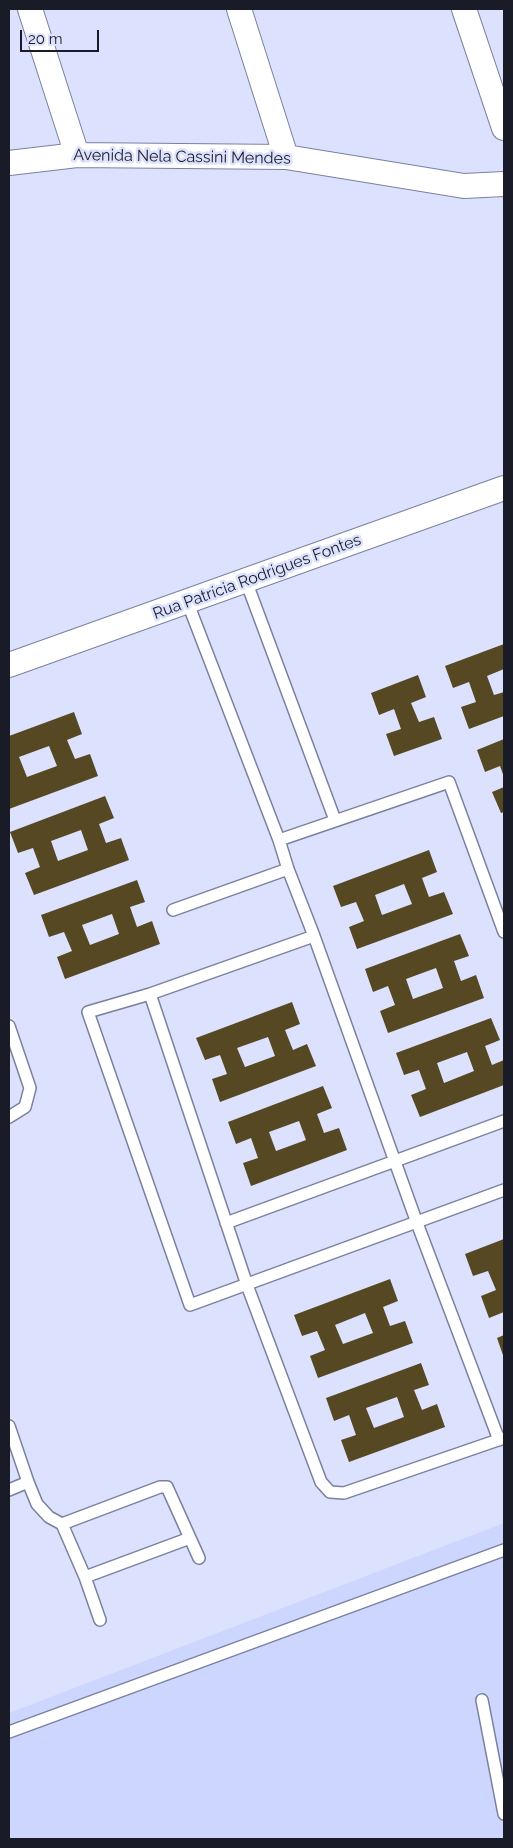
<!DOCTYPE html>
<meta charset="utf-8">
<style>
body{margin:0}
#map{position:relative;width:513px;height:1848px;overflow:hidden;background:#dce2fd;font-family:Raleway,sans-serif}
canvas{display:block}
.frame{position:absolute;inset:0;border:10px solid #191b27;pointer-events:none}
.scale{position:absolute;left:20px;top:30px;width:79px;height:22px;box-sizing:border-box;border:2px solid #191b27;border-top:0;padding-left:6px;font-size:15px;line-height:18px;white-space:nowrap;color:#191b27;-webkit-text-stroke:4px #dce2fd;paint-order:stroke}
</style>
<div id="map">
<canvas width="513" height="1848"></canvas>
<div class="frame"></div>
<div class="scale">20 m</div>
</div>
<script>
const context = document.querySelector('canvas').getContext('2d');
context.lineJoin = 'round';
function fill(path, color) {
  context.fillStyle = color;
  context.fill(path, 'evenodd');
}
function shape(rows) {
  const path = new Path2D();
  for (const r of rows) {
    path.moveTo(r[0], r[1]);
    for (let i = 2; i < r.length; i += 2) path.lineTo(r[i], r[i + 1]);
  }
  return path;
}
function strokePath(path, color, width, dash) {
  context.strokeStyle = color;
  context.lineWidth = width;
  context.lineCap = dash ? 'butt' : 'round';
  context.setLineDash(dash || []);
  context.stroke(path);
}
function write(font, color, halo, rows, align = 'center') {
  context.font = font + ' Raleway,sans-serif';
  context.lineWidth = 5;
  context.setLineDash([]);
  context.textBaseline = 'middle';
  context.strokeStyle = halo;
  context.fillStyle = color;
  for (const [text, x, y, turn = 0] of rows) {
    context.save();
    context.translate(x, y);
    context.rotate((+turn || 0) * Math.PI / 180);
    context.textAlign = isNaN(turn) ? turn : align;
    if (halo) context.strokeText(text, 0, 0);
    context.fillText(text, 0, 0);
    context.restore();
  }
}
fill(shape([
 [504,1523,504,1839,9,1839,9,1713]
]), '#cdd6fe');
fill(shape([
 [504,644,504,669,487,676,494,695,504,692,504,716,469,729,461,707,476,702,469,682,453,688,445,666],
 [418,675,426,697,411,703,419,722,434,717,442,739,394,756,386,734,401,729,394,709,379,715,371,693],
 [74,712,82,734,67,740,75,759,90,754,98,776,9,809,9,736],
 [49,746,57,766,27,777,19,757],
 [504,739,504,777,500,766,485,772,477,750],
 [504,787,504,812,501,813,492,792],
 [105,796,114,818,99,824,106,843,121,838,129,860,34,895,25,873,40,867,33,848,18,853,10,832],
 [81,830,88,850,58,861,51,841],
 [429,850,437,872,422,878,429,897,444,892,453,914,357,949,349,927,364,921,356,902,341,907,333,886],
 [404,884,412,904,382,915,375,895],
 [137,880,145,902,130,907,137,927,152,921,160,944,65,979,57,957,72,951,64,932,49,937,41,915],
 [112,914,119,934,90,945,82,925],
 [460,934,469,956,454,961,461,981,476,975,484,998,388,1033,380,1011,395,1005,388,986,373,992,365,969],
 [436,968,443,988,413,999,406,979],
 [292,1002,300,1024,285,1030,293,1050,307,1044,316,1066,220,1102,212,1079,227,1074,220,1055,205,1060,196,1038],
 [268,1037,275,1056,245,1067,237,1048],
 [491,1018,500,1040,485,1046,492,1065,504,1060,504,1085,420,1117,411,1095,426,1089,419,1070,404,1075,396,1053],
 [467,1052,474,1071,444,1083,437,1063],
 [323,1086,332,1108,317,1114,324,1133,339,1128,347,1150,251,1186,243,1163,258,1158,251,1138,236,1144,228,1122],
 [299,1121,306,1140,276,1151,269,1132],
 [504,1239,504,1312,489,1318,481,1296,496,1290,488,1271,473,1276,465,1254],
 [390,1279,398,1301,383,1307,390,1326,405,1321,413,1343,318,1378,310,1356,325,1350,317,1331,302,1336,294,1315],
 [365,1313,373,1333,343,1344,335,1325],
 [504,1335,504,1358,497,1338],
 [421,1363,429,1385,414,1390,422,1410,437,1404,445,1427,349,1462,341,1440,356,1435,349,1415,334,1421,326,1398],
 [397,1397,404,1417,374,1428,366,1408]
]), '#564822');
const service = shape([
 [246,581,335,820],
 [187,601,279,840,288,869,314,936,417,1223,499,1440],
 [279,840,449,782,504,932],
 [173,910,288,869],
 [314,936,150,994,88,1012,190,1305,504,1190],
 [150,994,247,1285,321,1482,330,1492,344,1493,504,1438],
 [9,1026,30,1088,25,1107,9,1117],
 [226,1223,504,1121],
 [9,1426,28,1482,37,1504,49,1517,62,1524,85,1577,100,1620],
 [9,1490,28,1482],
 [62,1524,160,1487,167,1487,199,1558],
 [85,1577,190,1538],
 [482,1700,504,1814],
 [9,1732,504,1550]
]);
const minor = shape([
 [30,9,77,155],
 [239,9,286,157],
 [464,9,504,128],
 [9,163,77,155,286,157,464,186,504,184],
 [9,665,504,488]
]);
strokePath(service, '#7a819f', 14);
strokePath(minor, '#7a819f', 26);
strokePath(service, '#fff', 11);
strokePath(minor, '#fff', 24);
write('16px', '#191b27', '#dce2fd', [
 ["Avenida Nela Cassini Mendes",182,157,1],
 ["Rua Patrícia Rodrigues Fontes",257,577,-20]
]);
</script>
